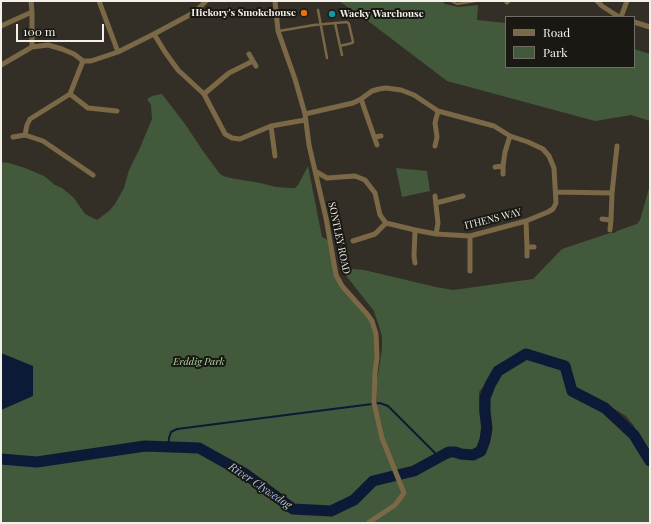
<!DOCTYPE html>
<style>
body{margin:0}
#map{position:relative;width:651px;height:524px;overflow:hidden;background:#342f26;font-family:"Playfair Display",serif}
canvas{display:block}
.frame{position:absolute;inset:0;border:2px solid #f3f0ea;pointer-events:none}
.legend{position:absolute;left:505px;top:16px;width:130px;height:52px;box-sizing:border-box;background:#1a1813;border:1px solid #716e69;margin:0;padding:5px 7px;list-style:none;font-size:12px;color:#f3f0ea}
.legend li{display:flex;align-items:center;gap:8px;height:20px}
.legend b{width:20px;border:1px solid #716e69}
.scale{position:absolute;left:16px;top:24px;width:88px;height:18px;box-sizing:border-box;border:2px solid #f3f0ea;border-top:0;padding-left:5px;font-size:12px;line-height:14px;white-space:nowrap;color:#f3f0ea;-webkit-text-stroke:3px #1a1813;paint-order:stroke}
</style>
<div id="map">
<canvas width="651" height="524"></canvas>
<div class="frame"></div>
<ul class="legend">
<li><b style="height:5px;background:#7a6846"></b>Road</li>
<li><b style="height:11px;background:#42593b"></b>Park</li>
</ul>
<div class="scale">100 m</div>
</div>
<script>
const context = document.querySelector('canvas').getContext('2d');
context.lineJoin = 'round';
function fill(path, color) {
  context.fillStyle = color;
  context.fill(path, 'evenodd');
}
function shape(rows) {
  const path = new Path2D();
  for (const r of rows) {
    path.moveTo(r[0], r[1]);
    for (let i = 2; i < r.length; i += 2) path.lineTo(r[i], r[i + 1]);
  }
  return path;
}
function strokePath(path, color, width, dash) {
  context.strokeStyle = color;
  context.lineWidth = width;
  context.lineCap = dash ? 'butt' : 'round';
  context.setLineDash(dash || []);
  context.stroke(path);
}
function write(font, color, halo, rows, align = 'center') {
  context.font = font + ' "Playfair Display",serif';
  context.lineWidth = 4;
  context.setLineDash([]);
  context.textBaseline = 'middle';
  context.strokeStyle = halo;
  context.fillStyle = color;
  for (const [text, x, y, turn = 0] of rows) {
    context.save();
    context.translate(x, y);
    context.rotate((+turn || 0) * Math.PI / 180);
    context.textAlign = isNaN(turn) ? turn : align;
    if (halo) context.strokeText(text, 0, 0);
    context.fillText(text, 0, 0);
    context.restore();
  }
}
fill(shape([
 [339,1,442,1,445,4,458,7,478,5,477,20,506,23,506,67,634,67,634,49,650,54,650,121,631,115,595,121,447,81,372,24],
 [162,94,185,124,203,151,220,174,226,177,242,180,260,183,276,187,292,188,295,188,298,185,308,166,322,237,330,241,336,275,367,314,376,334,374,403,384,439,377,407,377,381,382,349,382,336,374,311,344,273,343,267,352,269,364,270,436,287,453,290,533,279,562,249,610,233,614,233,617,231,637,224,640,220,650,185,650,455,648,454,640,442,634,426,626,416,611,407,614,414,620,422,624,427,630,435,637,449,650,466,650,523,1,523,1,162,9,163,25,168,44,176,55,185,62,188,73,197,76,201,85,214,97,220,109,211,115,204,124,188,129,170,139,150,152,119,151,105,147,99,152,96],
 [486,383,490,396,489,406,488,421,490,427,480,438,481,427,479,409,479,392],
 [396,168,427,171,430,191,402,197]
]), '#42593b');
fill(shape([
 [1,353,33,366,33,396,1,410]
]), '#0c1a37');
strokePath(shape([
 [168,447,169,438,171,432,177,429,380,403,388,406,439,457]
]), '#0c1a37', 2);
strokePath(shape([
 [1,459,37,462,145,446,199,448,244,473,293,509,331,511,354,500,373,481,414,471,445,454,449,452,455,452,461,454,473,455,481,451,485,440,487,428,485,412,485,398,490,385,498,371,526,354,565,366,572,391,605,408,634,435,650,461]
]), '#0c1a37', 11);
strokePath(shape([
 [451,1,457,4,475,1],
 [318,10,327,58],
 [335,23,340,46],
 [279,31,314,25,347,22,349,24,353,42,352,43,340,46,342,55]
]), '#7a6846', 2.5);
strokePath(shape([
 [31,1,32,12,32,47],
 [99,1,118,52],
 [275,1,278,31,295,79,305,114,309,145,326,218,336,275,342,286,367,314,372,321,376,334,377,357,375,373,374,403,382,438,404,493,395,505,368,523],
 [597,1,602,6,619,17],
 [507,2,508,1],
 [621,17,627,1],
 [634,22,650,27],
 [1,26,32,12],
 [154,34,165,52,178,70,204,94,225,134,232,138,240,139,271,126,305,120],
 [83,61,70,94,30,119,27,125,25,135,43,141,93,175],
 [253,61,256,66],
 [1,65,32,47,48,45,62,49,74,54,83,61,91,61,118,52,154,34,195,12,206,1],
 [70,94,88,108,117,111],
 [204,94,229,73,253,61,249,54],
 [361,99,377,145],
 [305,114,353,103,361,99,372,91,379,89,386,88,401,90,414,95,438,111,494,126,510,136,528,142,543,149,549,156,554,168,556,203,553,209,548,212,526,221,470,236,436,234,415,230,386,223,380,215,375,193,365,180,355,176,327,178,315,171],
 [271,126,275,156],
 [13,137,25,135],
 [375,137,381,136],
 [435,146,437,137,435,123,438,111],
 [503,166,505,152,510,136],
 [495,167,503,166,503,174],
 [556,192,612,193],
 [435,196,438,223,436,234],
 [436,203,463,196],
 [602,219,611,220,610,230],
 [611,220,612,193,617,146],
 [526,221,527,247],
 [470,236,470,271],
 [353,241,375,234,386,223],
 [527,256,527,247,534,247],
 [415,263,414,256,415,230]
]), '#7a6846', 5);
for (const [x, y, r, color] of [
 [304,13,4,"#e8710a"],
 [332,14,4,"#0f9aa8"]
]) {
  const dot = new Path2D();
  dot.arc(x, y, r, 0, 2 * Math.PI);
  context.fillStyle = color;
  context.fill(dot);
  strokePath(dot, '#1a1813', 1.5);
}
write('bold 10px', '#f3f0ea', '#1a1813', [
 ["Hickory's Smokehouse",296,13],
 ["Wacky Warehouse",340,14,"left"]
], 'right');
write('10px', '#f3f0ea', '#1a1813', [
 ["ITHENS WAY",493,219,-14],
 ["SONTLEY ROAD",339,238,78]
]);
write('italic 10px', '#b1dda4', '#1a1813', [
 ["Erddig Park",199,362]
]);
write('italic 11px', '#acc5f5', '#1a1813', [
 ["River Clywedog",260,486,34]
]);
</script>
